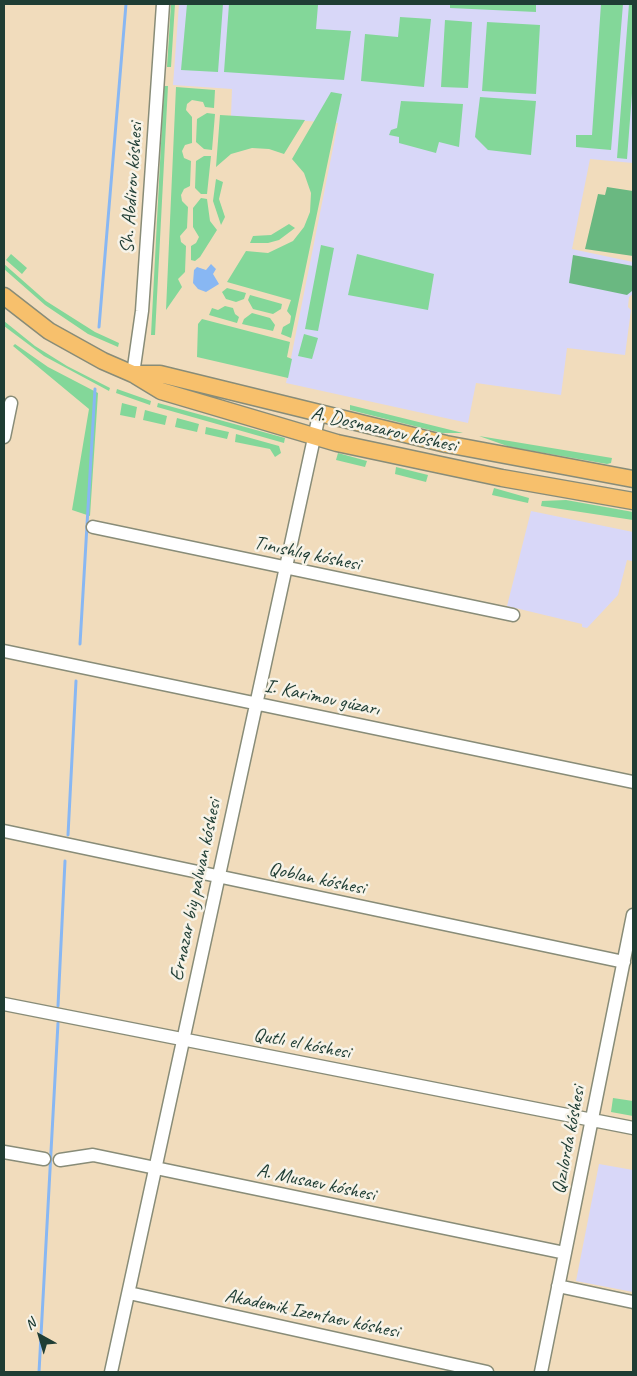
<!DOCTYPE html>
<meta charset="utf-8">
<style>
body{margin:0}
#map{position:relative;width:637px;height:1376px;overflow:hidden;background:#f1dcbc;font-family:Caveat,sans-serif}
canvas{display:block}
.frame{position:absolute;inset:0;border:5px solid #1f3d34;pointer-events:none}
.north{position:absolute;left:15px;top:1311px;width:50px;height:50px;-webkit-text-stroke:4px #f7f3e8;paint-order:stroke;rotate:321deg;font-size:14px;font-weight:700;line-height:20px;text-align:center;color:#1f3d34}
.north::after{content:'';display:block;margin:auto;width:18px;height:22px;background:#1f3d34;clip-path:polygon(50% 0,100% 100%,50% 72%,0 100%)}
</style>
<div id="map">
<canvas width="637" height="1376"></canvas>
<div class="frame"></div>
<div class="north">N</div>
</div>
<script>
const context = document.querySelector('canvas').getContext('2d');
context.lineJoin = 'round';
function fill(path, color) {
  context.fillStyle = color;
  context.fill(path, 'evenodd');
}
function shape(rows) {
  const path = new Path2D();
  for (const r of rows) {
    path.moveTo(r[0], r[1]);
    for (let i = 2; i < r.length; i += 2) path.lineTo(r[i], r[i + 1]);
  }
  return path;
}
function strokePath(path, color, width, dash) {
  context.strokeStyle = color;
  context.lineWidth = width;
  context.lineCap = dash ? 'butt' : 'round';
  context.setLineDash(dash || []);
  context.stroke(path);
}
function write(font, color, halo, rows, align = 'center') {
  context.font = font + ' Caveat,sans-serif';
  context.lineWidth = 5;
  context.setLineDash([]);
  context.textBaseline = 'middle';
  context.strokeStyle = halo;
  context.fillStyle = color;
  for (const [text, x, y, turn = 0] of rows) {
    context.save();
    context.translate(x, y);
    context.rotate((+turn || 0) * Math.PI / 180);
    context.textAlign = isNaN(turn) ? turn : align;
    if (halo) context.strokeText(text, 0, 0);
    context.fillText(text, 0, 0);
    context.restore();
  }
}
fill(shape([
 [179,4,633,4,633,163,590,159,572,249,633,262,633,294,629,297,628,307,631,310,625,355,567,348,561,395,476,383,468,423,286,383,338,123,231,116,232,89,173,85],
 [531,511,633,532,632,561,627,560,618,595,587,628,582,627,582,624,507,606],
 [599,1164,633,1170,633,1292,576,1281]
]), '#d8d7f8');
fill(shape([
 [171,4,175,4,171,67,167,67],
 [187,4,223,4,218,72,181,70],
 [229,4,318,5,316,29,351,31,344,80,224,72],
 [450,4,536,4,536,12,450,8],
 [601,4,623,4,611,150,576,147,576,135,592,135],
 [629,4,633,4,633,80,627,159,617,158],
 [400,17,431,19,424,87,361,81,365,34,398,37],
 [445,20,472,22,468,88,441,87],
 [487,22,540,25,536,94,482,91],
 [164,86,168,86,155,335,151,335],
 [176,87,215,90,214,108,205,107,203,102,192,100,187,104,186,110,192,117,192,143,185,145,182,151,184,158,191,161,190,186,184,189,181,195,182,201,188,207,187,228,180,236,181,242,186,246,185,272,178,279,182,287,166,310],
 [331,92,342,94,291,338,281,334,283,327,290,323,291,316,287,311,291,300,227,282,246,251,268,253,293,241,304,227,310,212,311,193,304,173,292,159],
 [480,97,536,101,531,155,488,150,475,137],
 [401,101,463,104,459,147,439,142,436,153,399,143,399,137,389,135,391,130,397,128],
 [207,113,215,114,212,150,204,149,196,142,197,119],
 [220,115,305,120,284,154,269,149,252,148,231,154,216,167],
 [204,156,211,156,207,194,201,194,195,188,196,161],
 [216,179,223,182,219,199,225,217,221,225,213,201],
 [201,198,207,199,210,221,217,230,200,257,195,261,191,260,191,246,196,243,199,237,193,227,193,208],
 [289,224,295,228,279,240,268,243,250,243,253,236,271,235],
 [321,245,334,248,318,331,305,329],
 [11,254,27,268,22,274,6,260],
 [357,254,434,274,428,310,348,295],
 [4,264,46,301,95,332,119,343,118,347,88,334,45,305,4,269],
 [227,288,246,293,244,299,236,302,226,299,222,292],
 [250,295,282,304,281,309,273,314,253,309,248,300],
 [225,306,233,308,235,314,239,317,237,323,209,315,212,308,218,310],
 [252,313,270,318,275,325,273,331,242,324,244,319],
 [202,319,290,342,287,357,292,359,288,378,197,357,198,324],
 [4,321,35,346,67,366,110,388,109,391,44,356,4,326],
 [304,334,318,338,312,359,298,356],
 [15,344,48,367,98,393,90,516,72,510,89,409,13,346],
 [117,389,151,401,150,405,116,393],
 [122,403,137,407,135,418,120,415],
 [158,403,285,438,284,443,157,407],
 [350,405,463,433,442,433,350,410],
 [145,410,167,416,165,425,143,420],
 [177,418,199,424,197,432,175,427],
 [206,427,229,432,227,439,205,434],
 [236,434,279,446,281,453,275,457,270,449,235,442],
 [479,436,612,458,611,463,607,464,510,447],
 [338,453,367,461,365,467,336,460],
 [396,467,428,475,426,482,395,474],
 [494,488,529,498,528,503,492,495],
 [566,500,633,512,633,520,541,506,542,501],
 [613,1098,633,1101,633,1116,611,1112]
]), '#83d799');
fill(shape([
 [607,187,633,191,633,256,585,249,598,194,605,195],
 [573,255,633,266,632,291,627,295,569,283]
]), '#6ab881');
fill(shape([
 [211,264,216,269,213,274,219,284,206,292,198,289,193,283,194,270,197,267,206,270]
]), '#88b7f3');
strokePath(shape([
 [99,327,126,4],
 [80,644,95,389],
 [68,835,76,681],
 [58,1006,65,861],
 [39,1372,58,1023]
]), '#88b7f3', 3);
const minor = shape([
 [133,374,142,311,163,4],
 [4,437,11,403],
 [93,527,513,615],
 [4,651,633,782],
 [4,831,624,962],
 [4,1004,633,1128],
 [4,1152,44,1159],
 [60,1160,93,1155,565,1253],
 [558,1286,633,1302],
 [129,1293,487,1372],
 [111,1372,319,415],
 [541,1372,633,915]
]);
const major = shape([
 [4,296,49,331,103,361,133,374,161,391,337,443,502,478,633,501],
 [133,374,160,374,446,444,633,479]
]);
strokePath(minor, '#888c78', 15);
strokePath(major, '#888c78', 19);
strokePath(minor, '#fff', 12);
strokePath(major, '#f7c06c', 16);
write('20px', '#1f3d34', '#f7f3e8', [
 ["Sh. Abdirov kóshesi",132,188,-86],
 ["A. Dosnazarov kóshesi",384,430,13],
 ["Tınıshlıq kóshesi",307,554,12],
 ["I. Karimov gúzarı",322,698,12],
 ["Qoblan kóshesi",317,879,12],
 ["Ernazar biy palwan kóshesi",196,890,-78],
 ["Qutlı el kóshesi",302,1044,11],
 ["Qızılorda kóshesi",569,1140,-79],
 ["A. Musaev kóshesi",316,1183,12],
 ["Akademik Izentaev kóshesi",312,1314,12]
]);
</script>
